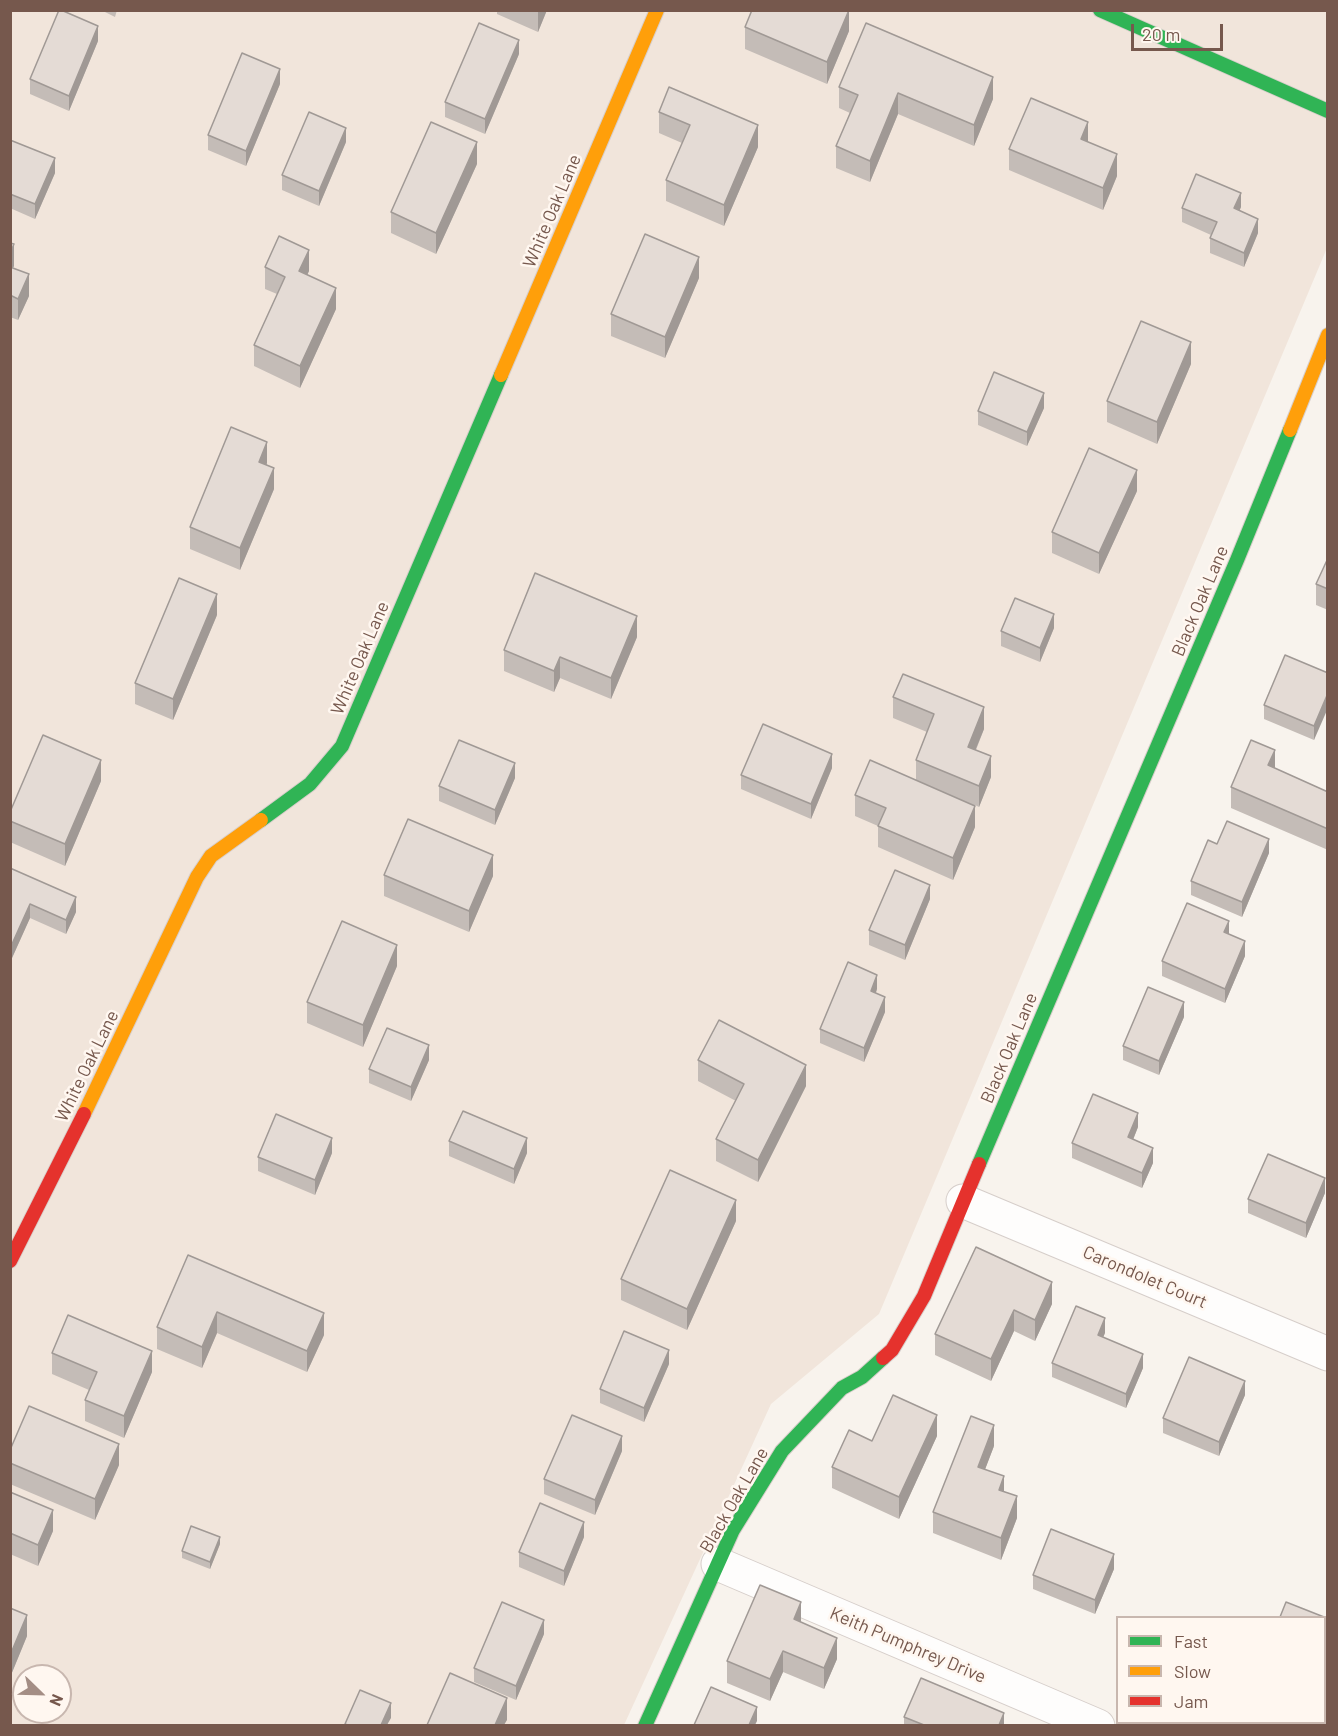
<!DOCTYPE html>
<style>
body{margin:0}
#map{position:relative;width:1338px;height:1736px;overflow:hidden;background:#f8f3ed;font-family:Barlow,sans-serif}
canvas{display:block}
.frame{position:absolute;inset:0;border:12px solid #76584d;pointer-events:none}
.legend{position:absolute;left:1116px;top:1616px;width:210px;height:108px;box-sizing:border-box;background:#fff7f0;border:2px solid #c8b7af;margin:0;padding:8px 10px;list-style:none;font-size:18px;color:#76584d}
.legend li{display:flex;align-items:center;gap:12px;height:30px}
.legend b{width:30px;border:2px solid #c8b7af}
.north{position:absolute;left:12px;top:1664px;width:60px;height:60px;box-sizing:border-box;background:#fff7f0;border:2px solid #c8b7af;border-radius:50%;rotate:113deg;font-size:16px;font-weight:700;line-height:24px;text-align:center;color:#76584d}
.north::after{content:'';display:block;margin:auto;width:21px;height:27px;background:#a48e85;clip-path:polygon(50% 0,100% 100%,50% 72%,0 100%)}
.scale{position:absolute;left:1131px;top:24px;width:92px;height:27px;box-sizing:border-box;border:3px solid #76584d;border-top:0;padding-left:8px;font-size:18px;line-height:21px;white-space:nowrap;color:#76584d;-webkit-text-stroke:4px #fff7f0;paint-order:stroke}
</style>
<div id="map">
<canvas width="1338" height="1736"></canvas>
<div class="frame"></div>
<ul class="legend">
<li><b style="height:8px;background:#30b455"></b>Fast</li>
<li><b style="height:8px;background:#ff9f0a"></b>Slow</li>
<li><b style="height:8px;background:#e5322d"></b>Jam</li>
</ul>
<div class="north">N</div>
<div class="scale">20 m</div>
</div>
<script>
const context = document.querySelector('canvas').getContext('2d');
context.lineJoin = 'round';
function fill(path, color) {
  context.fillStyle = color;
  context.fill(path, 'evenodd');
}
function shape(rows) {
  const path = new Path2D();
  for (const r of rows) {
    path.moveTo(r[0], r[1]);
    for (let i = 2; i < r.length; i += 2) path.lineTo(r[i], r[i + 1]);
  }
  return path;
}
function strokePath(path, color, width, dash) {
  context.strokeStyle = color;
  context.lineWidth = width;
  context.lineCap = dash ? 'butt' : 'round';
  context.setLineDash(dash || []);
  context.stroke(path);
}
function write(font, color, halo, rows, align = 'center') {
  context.font = font + ' Barlow,sans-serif';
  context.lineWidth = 5;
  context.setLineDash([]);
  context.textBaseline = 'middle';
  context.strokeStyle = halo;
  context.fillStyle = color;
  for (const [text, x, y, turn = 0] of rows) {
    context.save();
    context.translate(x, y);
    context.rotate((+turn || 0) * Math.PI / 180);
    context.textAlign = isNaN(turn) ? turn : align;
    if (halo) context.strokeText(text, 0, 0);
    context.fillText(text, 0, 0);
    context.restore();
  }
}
fill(shape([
 [11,11,1327,11,1327,248,879,1314,771,1404,624,1725,11,1726],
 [24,1676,60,1676,60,1712,24,1712]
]), '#f1e5db');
const street = shape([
 [963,1201,1328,1354],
 [718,1564,1098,1726]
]);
const fast = shape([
 [1100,10,1328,111],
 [261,820,310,784,342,746,501,375],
 [979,1164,1237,560,1290,430],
 [645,1726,733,1530,782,1451,842,1388,862,1377,883,1358]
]);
const slow = shape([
 [501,375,657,10],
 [1290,430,1328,335],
 [84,1114,197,877,211,856,261,820]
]);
const jam = shape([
 [10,1261,84,1114],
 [883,1358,892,1350,924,1296,979,1164]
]);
strokePath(street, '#d6ceca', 35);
strokePath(fast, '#d7ceca', 16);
strokePath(slow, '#d7ceca', 16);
strokePath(jam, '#d7ceca', 16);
strokePath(street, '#fefdfc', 33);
strokePath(fast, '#30b455', 14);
strokePath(slow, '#ff9f0a', 14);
strokePath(jam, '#e5322d', 14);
fill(shape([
 [101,10,117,10,115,17],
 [497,10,547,10,538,32,497,14],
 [745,27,849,31,827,84,745,49],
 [98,41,69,111,30,94,30,79],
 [519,54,485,134,445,117,445,102],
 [280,84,246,166,208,150,208,135],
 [839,87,993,99,974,146,898,114,870,182,836,168,836,146,850,113,839,108],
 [659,112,758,147,724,226,666,201,666,180,682,143,659,133],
 [10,140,55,173,35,219,10,208],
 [346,142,319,206,282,190,282,175],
 [1088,142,1117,176,1103,210,1009,170,1009,149],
 [477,164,436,254,391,233,391,212],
 [1241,207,1239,211,1258,233,1244,267,1210,253,1210,238,1211,235,1182,222,1182,208],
 [10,243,14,266,13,268,29,296,18,320,10,317],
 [265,267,309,271,307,275,336,309,300,388,254,366,254,345,277,294,265,289],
 [699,278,665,358,611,336,611,314],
 [1191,364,1157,444,1107,422,1107,401],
 [1044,408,1027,446,978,425,978,411],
 [267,463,267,465,274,489,240,570,190,549,190,527],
 [1137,491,1099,574,1052,553,1052,532],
 [1328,558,1328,610,1316,605,1316,584],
 [217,615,173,720,135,704,135,683],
 [1054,628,1040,662,1001,646,1001,631],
 [637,637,611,699,560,678,554,692,504,671,504,650],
 [1328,673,1314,740,1264,719,1264,705],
 [893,697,984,729,976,750,991,777,979,807,975,805,975,827,953,880,878,847,878,826,855,816,855,795,916,780,916,760,927,732,893,718],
 [832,768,811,819,741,789,741,775],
 [1275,768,1328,792,1328,850,1231,808,1231,787],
 [515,778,495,825,439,801,439,786],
 [101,781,65,866,10,842,10,812],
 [1217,844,1269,853,1242,917,1191,895,1191,881],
 [10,868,76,912,66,934,30,918,12,958,10,957],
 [384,875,493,876,469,932,384,896],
 [930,899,905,960,869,945,869,930],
 [1229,934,1245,956,1225,1003,1162,976,1162,961],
 [397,966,363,1047,307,1023,307,1002],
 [877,989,876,993,885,1012,864,1062,820,1043,820,1029],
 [1184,1017,1159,1075,1123,1060,1123,1046],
 [429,1060,411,1101,369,1083,369,1069],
 [698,1060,806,1086,758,1182,716,1161,716,1139,736,1101,698,1081],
 [1138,1127,1133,1140,1153,1163,1142,1188,1072,1158,1072,1143],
 [449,1141,527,1153,514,1184,449,1156],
 [332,1153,315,1195,258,1171,258,1157],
 [1325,1193,1306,1238,1248,1213,1248,1199],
 [736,1221,687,1330,621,1300,621,1279],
 [976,1247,1052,1304,1035,1341,1014,1331,991,1381,935,1355,935,1334],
 [188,1255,324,1335,307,1372,217,1333,202,1368,157,1349,157,1327],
 [1105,1333,1103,1337,1143,1368,1126,1408,1052,1377,1052,1363],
 [52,1353,152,1372,124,1438,85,1421,85,1400,89,1390,52,1374],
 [669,1364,644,1422,600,1403,600,1389],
 [1245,1395,1219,1456,1163,1433,1163,1418],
 [937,1436,899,1519,832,1488,832,1467,872,1441],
 [994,1446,985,1469,1004,1491,1017,1518,1001,1560,933,1533,933,1512],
 [10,1450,119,1465,95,1520,10,1484],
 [622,1451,595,1515,544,1494,544,1479],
 [10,1492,53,1531,38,1566,10,1554],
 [584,1537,564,1586,519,1567,519,1552],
 [220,1544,210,1569,182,1558,182,1551],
 [1114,1569,1095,1614,1033,1589,1033,1575],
 [10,1608,27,1636,11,1675,10,1674],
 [801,1623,837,1659,824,1689,783,1672,770,1701,727,1683,727,1661],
 [544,1634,516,1700,474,1682,474,1668],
 [904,1717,1004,1725,904,1725]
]), '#c4bcb7');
fill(shape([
 [547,10,538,32,538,11],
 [849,10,849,31,827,84,827,62],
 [98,26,98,41,69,111,69,96],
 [519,40,519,54,485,134,485,119],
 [280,69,280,84,246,166,246,151],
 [993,77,993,99,974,146,974,125],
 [898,93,898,114,870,182,870,161],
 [1088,122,1088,143,1081,139],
 [758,125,758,147,724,226,724,205],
 [346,128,346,142,319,206,319,191],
 [477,142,477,164,436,254,436,233],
 [1117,154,1117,176,1103,210,1103,188],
 [55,158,55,173,35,219,35,204],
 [1241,193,1241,207,1234,223,1234,208],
 [1258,219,1258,233,1244,267,1244,253],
 [14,244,14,266,10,274,10,253],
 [309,250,309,271,299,292,299,271],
 [699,257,699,278,665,358,665,337],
 [29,274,29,296,18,320,18,299],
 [336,288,336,309,300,388,300,366],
 [1191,342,1191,364,1157,444,1157,422],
 [1044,393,1044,408,1027,446,1027,432],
 [267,442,267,463,259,483,259,462],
 [274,468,274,489,240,570,240,548],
 [1137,470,1137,491,1099,574,1099,553],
 [217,594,217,615,173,720,173,699],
 [1054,614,1054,628,1040,662,1040,648],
 [637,616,637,637,611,699,611,678],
 [560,657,560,678,554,692,554,671],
 [1328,693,1328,708,1314,740,1314,726],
 [984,707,984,729,968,768,968,747],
 [1275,750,1275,771,1268,765],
 [832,754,832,768,811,819,811,804],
 [991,756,991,777,979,807,979,786],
 [101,760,101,781,65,866,65,844],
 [515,763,515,778,495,825,495,810],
 [975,806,975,827,953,880,953,858],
 [1269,839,1269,853,1242,917,1242,902],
 [493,855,493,876,469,932,469,911],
 [930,885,930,899,905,960,905,945],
 [76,897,76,912,66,934,66,920],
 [30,904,30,918,12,958,12,944],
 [1229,921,1229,935,1224,932],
 [1245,941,1245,956,1225,1003,1225,989],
 [397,945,397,966,363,1047,363,1025],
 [877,975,877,989,871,1005,871,991],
 [885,997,885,1012,864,1062,864,1048],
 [1184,1002,1184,1017,1159,1075,1159,1061],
 [429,1045,429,1060,411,1101,411,1087],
 [806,1065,806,1086,758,1182,758,1160],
 [1138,1113,1138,1127,1128,1152,1128,1137],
 [332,1138,332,1153,315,1195,315,1180],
 [527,1138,527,1153,514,1184,514,1169],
 [1153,1148,1153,1163,1142,1188,1142,1173],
 [1325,1178,1325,1193,1306,1238,1306,1223],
 [736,1200,736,1221,687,1330,687,1309],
 [1052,1282,1052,1304,1035,1341,1035,1320],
 [1014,1310,1014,1331,991,1381,991,1359],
 [217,1312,217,1333,202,1368,202,1347],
 [324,1313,324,1335,307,1372,307,1351],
 [1105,1318,1105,1333,1098,1349,1098,1335],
 [669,1350,669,1364,644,1422,644,1408],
 [152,1351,152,1372,124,1438,124,1416],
 [1143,1354,1143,1368,1126,1408,1126,1394],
 [1245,1381,1245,1395,1219,1456,1219,1442],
 [937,1415,937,1436,899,1519,899,1497],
 [994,1425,994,1446,978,1488,978,1467],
 [622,1436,622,1451,595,1515,595,1500],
 [119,1444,119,1465,95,1520,95,1499],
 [1004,1476,1004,1498,999,1490],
 [1017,1496,1017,1518,1001,1560,1001,1538],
 [53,1510,53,1531,38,1566,38,1545],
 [584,1522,584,1537,564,1586,564,1571],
 [220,1537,220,1544,210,1569,210,1562],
 [1114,1554,1114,1569,1095,1614,1095,1600],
 [801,1602,801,1624,794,1619],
 [27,1615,27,1636,11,1675,11,1653],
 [544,1620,544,1634,516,1700,516,1686],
 [1328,1630,1328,1645,1324,1652,1324,1638],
 [837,1638,837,1659,824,1689,824,1668],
 [783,1651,783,1672,770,1701,770,1679],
 [507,1698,507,1720,504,1725,495,1725],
 [391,1703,391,1718,387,1725,381,1725],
 [757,1707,757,1721,755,1725,749,1725],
 [1004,1713,1004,1725,999,1725]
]), '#a09995');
const building = shape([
 [59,10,61,10,98,26,69,96,30,79,59,10],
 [752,10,849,10,827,62,745,27,752,10],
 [479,23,519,40,485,119,445,102,479,23],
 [866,23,993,77,974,125,898,93,870,161,836,146,858,95,839,87,866,23],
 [242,53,280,69,246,151,208,135,242,53],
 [669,87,758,125,724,205,666,180,690,125,659,112,669,87],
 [1031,98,1088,122,1081,139,1117,154,1103,188,1009,149,1031,98],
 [309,112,346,128,319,191,282,175,309,112],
 [431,122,477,142,436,233,391,212,431,122],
 [10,140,55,158,35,204,10,194,10,140],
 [1196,174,1241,193,1234,208,1258,219,1244,253,1210,238,1217,222,1182,208,1196,174],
 [645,234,699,257,665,337,611,314,645,234],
 [279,236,309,250,299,271,336,288,300,366,254,345,285,277,265,267,279,236],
 [10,243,14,244,10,253,10,243],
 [10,267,29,274,18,299,10,295,10,267],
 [1141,321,1191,342,1157,422,1107,401,1141,321],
 [994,372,1044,393,1027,432,978,411,994,372],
 [231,427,267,442,259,462,274,468,240,548,190,527,231,427],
 [1089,448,1137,470,1099,553,1052,532,1089,448],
 [1328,558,1328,589,1316,584,1328,558],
 [535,573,637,616,611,678,560,657,554,671,504,650,535,573],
 [179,578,217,594,173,699,135,683,179,578],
 [1015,598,1054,614,1040,648,1001,631,1015,598],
 [1285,655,1328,673,1328,693,1314,726,1264,705,1285,655],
 [903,674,984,707,968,747,991,756,979,786,916,760,934,714,893,697,903,674],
 [763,724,832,754,811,804,741,775,763,724],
 [43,735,101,760,65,844,10,821,10,812,43,735],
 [459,740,515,763,495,810,439,786,459,740],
 [1251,740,1275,750,1268,765,1328,792,1328,829,1231,787,1251,740],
 [870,760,975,806,953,858,878,826,886,808,855,795,870,760],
 [408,819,493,855,469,911,384,875,408,819],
 [1227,821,1269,839,1242,902,1191,881,1208,840,1217,844,1227,821],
 [10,868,76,897,66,920,30,904,12,944,10,943,10,868],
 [895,870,930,885,905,945,869,930,895,870],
 [1187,903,1229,921,1224,932,1245,941,1225,989,1162,961,1187,903],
 [342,921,397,945,363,1025,307,1002,342,921],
 [848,962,877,975,871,991,885,997,864,1048,820,1029,848,962],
 [1148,987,1184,1002,1159,1061,1123,1046,1148,987],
 [719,1020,806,1065,758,1160,716,1139,744,1084,698,1060,719,1020],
 [387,1028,429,1045,411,1087,369,1069,387,1028],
 [1093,1094,1138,1113,1128,1137,1153,1148,1142,1173,1072,1143,1093,1094],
 [463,1111,527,1138,514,1169,449,1141,463,1111],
 [276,1114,332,1138,315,1180,258,1157,276,1114],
 [1268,1154,1325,1178,1306,1223,1248,1199,1268,1154],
 [670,1170,736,1200,687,1309,621,1279,670,1170],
 [976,1247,1052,1282,1035,1320,1014,1310,991,1359,935,1334,976,1247],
 [188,1255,324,1313,307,1351,217,1312,202,1347,157,1327,188,1255],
 [1076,1306,1105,1318,1098,1335,1143,1354,1126,1394,1052,1363,1076,1306],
 [68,1315,152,1351,124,1416,85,1400,97,1372,52,1353,68,1315],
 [624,1331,669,1350,644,1408,600,1389,624,1331],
 [1189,1357,1245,1381,1219,1442,1163,1418,1189,1357],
 [893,1395,937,1415,899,1497,832,1467,849,1430,872,1441,893,1395],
 [29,1406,119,1444,95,1499,10,1463,10,1450,29,1406],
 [572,1415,622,1436,595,1500,544,1479,572,1415],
 [971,1416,994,1425,978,1467,1004,1476,999,1490,1017,1496,1001,1538,933,1512,971,1416],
 [10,1492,53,1510,38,1545,10,1533,10,1492],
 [540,1503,584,1522,564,1571,519,1552,540,1503],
 [191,1526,220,1537,210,1562,182,1551,191,1526],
 [1051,1529,1114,1554,1095,1600,1033,1575,1051,1529],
 [760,1585,801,1602,794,1619,837,1638,824,1668,783,1651,770,1679,727,1661,760,1585],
 [502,1602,544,1620,516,1686,474,1668,502,1602],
 [1286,1602,1324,1617,1280,1617,1286,1602],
 [10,1608,27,1615,11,1653,10,1653,10,1608],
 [1324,1618,1328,1619,1328,1630,1324,1638,1324,1618],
 [450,1673,507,1698,495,1725,427,1725,450,1673],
 [921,1678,1004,1713,999,1725,924,1725,904,1717,921,1678],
 [711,1687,757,1707,749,1725,694,1725,711,1687],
 [360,1690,391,1703,381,1725,348,1725,345,1724,360,1690]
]);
fill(building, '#e4dbd5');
strokePath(building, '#a09995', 1.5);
write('18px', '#76584d', '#fff7f0', [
 ["White Oak Lane",552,211,-67],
 ["Black Oak Lane",1200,601,-67],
 ["White Oak Lane",360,658,-67],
 ["Black Oak Lane",1009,1048,-67],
 ["White Oak Lane",87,1066,-64],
 ["Carondolet Court",1145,1277,23],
 ["Black Oak Lane",734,1500,-60],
 ["Keith Pumphrey Drive",908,1645,23]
]);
</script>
